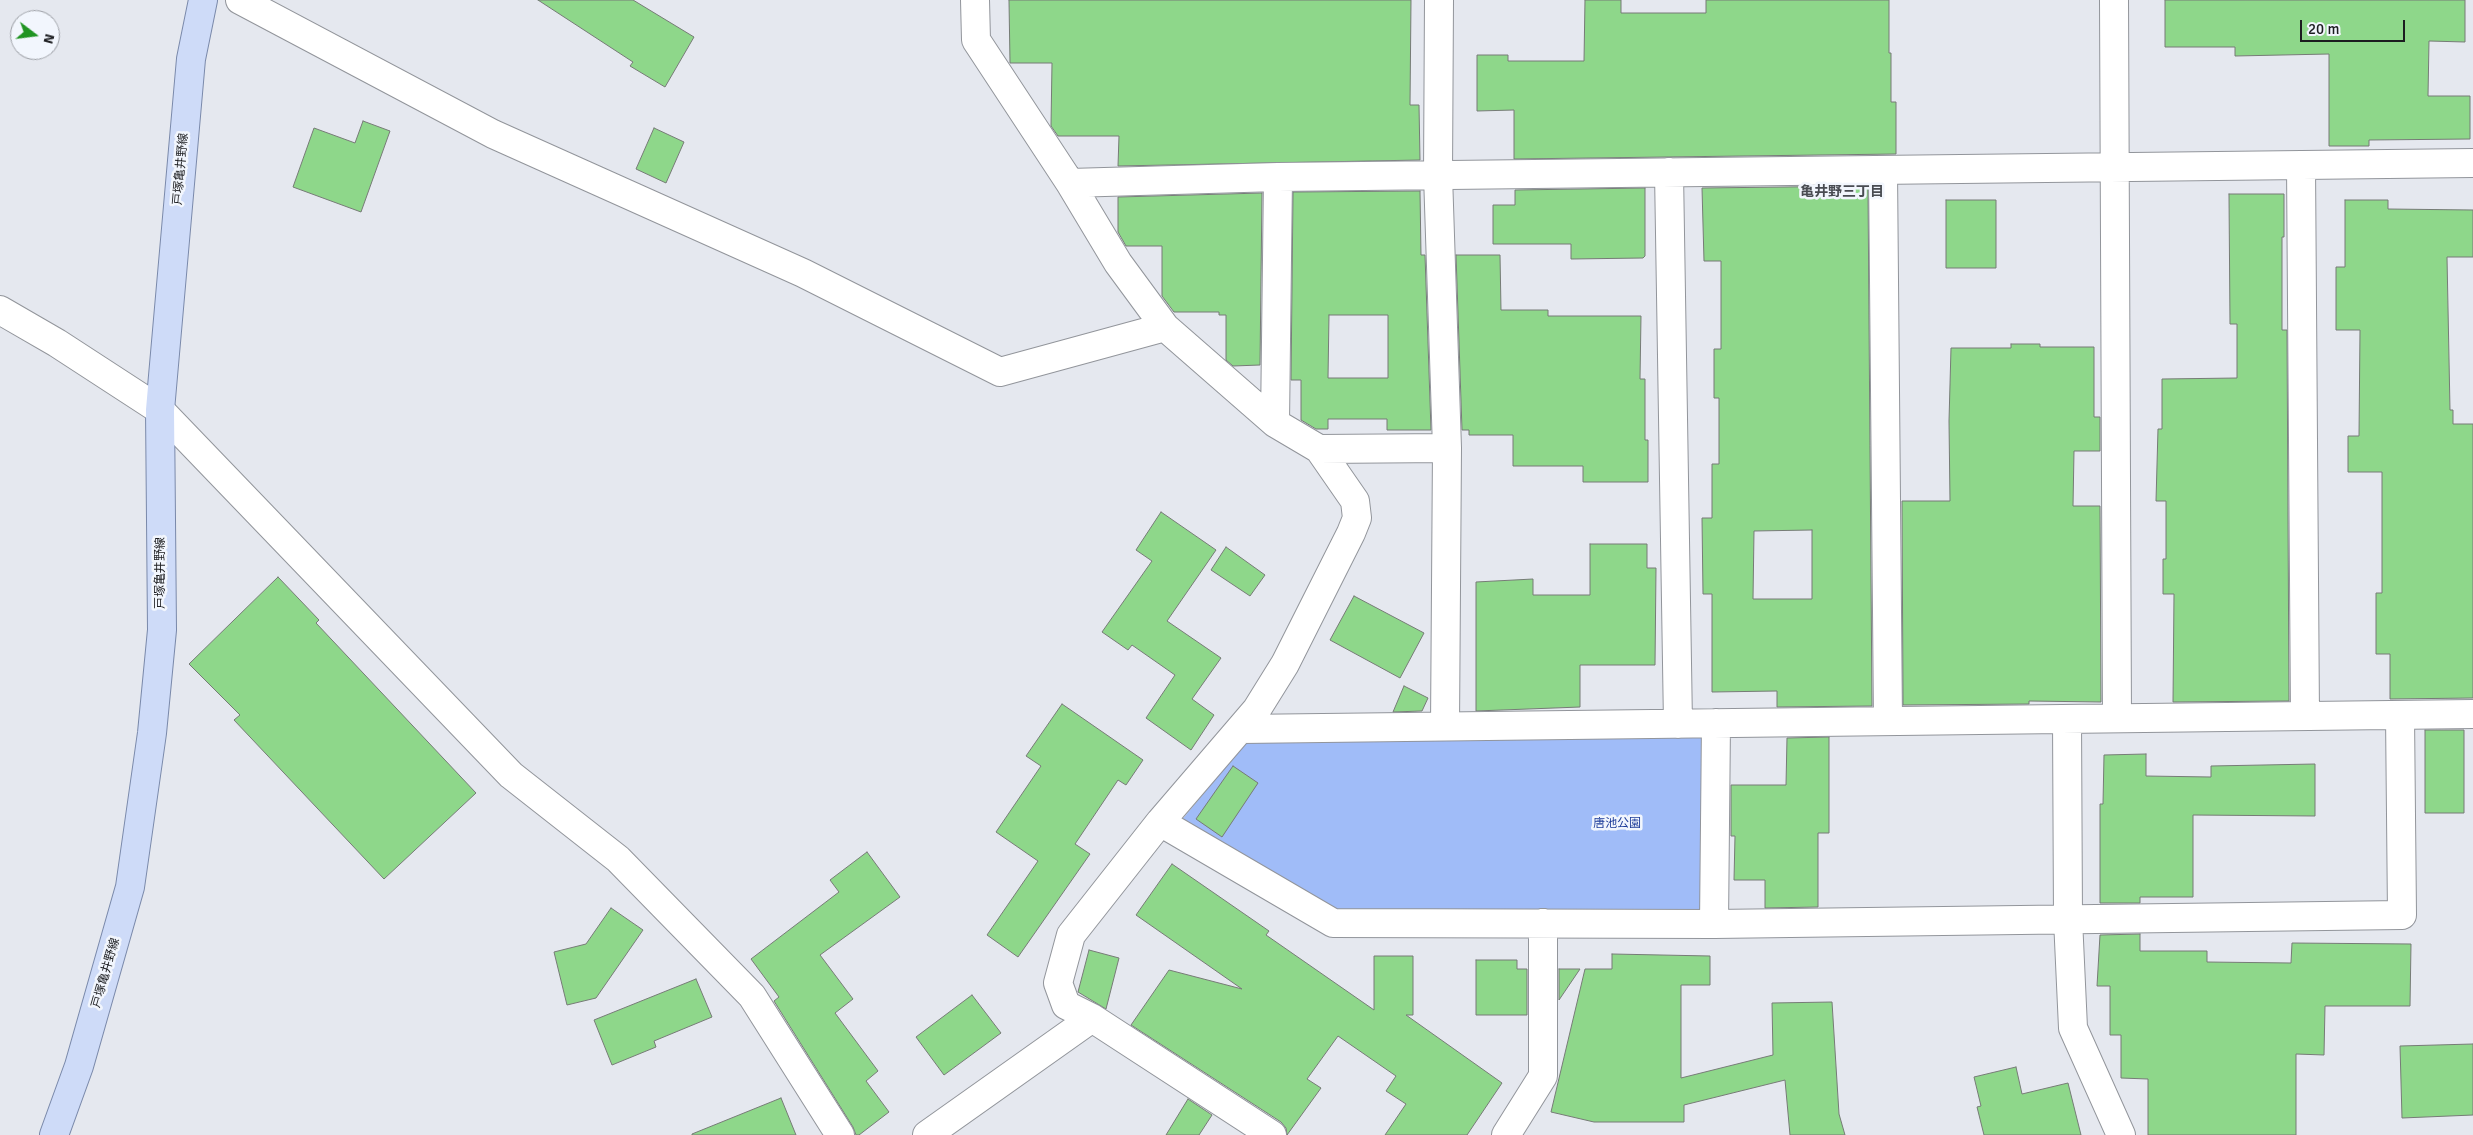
<!DOCTYPE html>
<meta charset="utf-8">
<style>
body{margin:0}
#map{position:relative;width:2473px;height:1135px;overflow:hidden;background:#e5e8ef;font-family:Signika,sans-serif}
canvas{display:block}
.north{position:absolute;left:10px;top:10px;width:50px;height:50px;box-sizing:border-box;background:#f2f6fd;border:1px solid #9c9fa5;border-radius:50%;rotate:105deg;font-size:14px;font-weight:700;line-height:20px;text-align:center;color:#1c1d20}
.north::after{content:'';display:block;margin:auto;width:18px;height:22px;background:#209422;clip-path:polygon(50% 0,100% 100%,50% 72%,0 100%)}
.scale{position:absolute;left:2300px;top:20px;width:105px;height:22px;box-sizing:border-box;border:2px solid #1c1d20;border-top:0;padding-left:6px;font-size:15px;line-height:18px;white-space:nowrap;color:#1c1d20;-webkit-text-stroke:4px #f2f6fd;paint-order:stroke}
</style>
<div id="map">
<canvas width="2473" height="1135"></canvas>
<div class="north">N</div>
<div class="scale">20 m</div>
</div>
<script>
const context = document.querySelector('canvas').getContext('2d');
context.lineJoin = 'round';
function fill(path, color) {
  context.fillStyle = color;
  context.fill(path, 'evenodd');
}
function shape(rows) {
  const path = new Path2D();
  for (const r of rows) {
    path.moveTo(r[0], r[1]);
    for (let i = 2; i < r.length; i += 2) path.lineTo(r[i], r[i + 1]);
  }
  return path;
}
function strokePath(path, color, width, dash) {
  context.strokeStyle = color;
  context.lineWidth = width;
  context.lineCap = dash ? 'butt' : 'round';
  context.setLineDash(dash || []);
  context.stroke(path);
}
function write(font, color, halo, rows, align = 'center') {
  context.font = font + ' Signika,"Noto Sans JP",sans-serif';
  context.lineWidth = 5;
  context.setLineDash([]);
  context.textBaseline = 'middle';
  context.strokeStyle = halo;
  context.fillStyle = color;
  for (const [text, x, y, turn = 0] of rows) {
    context.save();
    context.translate(x, y);
    context.rotate((+turn || 0) * Math.PI / 180);
    context.textAlign = isNaN(turn) ? turn : align;
    if (halo) context.strokeText(text, 0, 0);
    context.fillText(text, 0, 0);
    context.restore();
  }
}
fill(shape([
 [1704,736,1705,910,1337,909,1181,821,1246,742]
]), '#a0bcf8');
const building = shape([
 [538,0,633,0,694,37,665,87,630,66,633,62,538,0],
 [1009,0,1411,0,1410,105,1419,105,1420,160,1118,166,1119,136,1058,136,1051,126,1052,63,1010,63,1009,0],
 [1585,0,1621,0,1621,13,1706,13,1706,0,1889,0,1889,53,1891,53,1891,102,1896,102,1896,154,1514,159,1514,110,1477,111,1477,55,1508,55,1508,61,1584,61,1585,0],
 [2165,0,2465,0,2465,42,2429,41,2428,96,2470,96,2470,139,2369,140,2369,146,2329,146,2329,54,2235,56,2235,47,2165,47,2165,0],
 [363,121,390,131,361,212,293,187,314,128,355,143,363,121],
 [654,128,684,142,666,183,636,169,654,128],
 [1868,186,1872,706,1777,707,1777,691,1712,692,1712,594,1703,594,1702,518,1712,518,1712,464,1719,464,1719,398,1714,398,1714,349,1721,349,1721,261,1704,261,1702,188,1868,186],
 [1812,530,1812,599,1753,599,1754,531,1812,530],
 [1645,188,1645,256,1643,258,1571,259,1571,244,1493,244,1493,205,1515,205,1515,190,1645,188],
 [1420,191,1421,255,1425,255,1431,430,1387,430,1387,419,1328,419,1328,429,1316,429,1301,420,1301,380,1291,380,1293,192,1420,191],
 [1329,315,1388,315,1388,378,1328,378,1329,315],
 [1262,193,1260,365,1233,366,1226,360,1226,315,1219,315,1219,312,1174,312,1162,296,1162,246,1126,246,1118,232,1118,197,1262,193],
 [2229,194,2284,194,2284,237,2282,237,2282,330,2287,330,2289,701,2173,702,2174,594,2163,594,2163,559,2166,559,2166,501,2156,501,2158,429,2162,429,2162,379,2237,378,2237,324,2230,324,2229,194],
 [1946,200,1996,200,1996,268,1946,268,1946,200],
 [2345,200,2388,200,2388,209,2473,210,2473,257,2447,257,2450,410,2453,410,2453,424,2473,424,2473,698,2390,699,2390,654,2376,654,2376,593,2382,593,2382,472,2348,472,2348,436,2359,436,2360,330,2336,330,2336,267,2345,267,2345,200],
 [1456,255,1500,255,1501,310,1548,310,1548,316,1641,316,1640,379,1645,379,1645,440,1648,440,1648,482,1583,482,1583,466,1513,466,1513,435,1469,435,1469,430,1462,430,1456,255],
 [2011,344,2040,344,2040,347,2094,347,2094,417,2100,417,2100,451,2074,451,2073,506,2100,506,2101,702,2029,701,2029,704,1903,705,1902,501,1950,501,1949,421,1951,348,2011,348,2011,344],
 [1161,512,1216,550,1167,621,1221,658,1192,699,1214,715,1191,750,1146,718,1175,675,1132,645,1128,650,1102,632,1152,561,1136,550,1161,512],
 [1590,544,1647,544,1647,568,1656,568,1655,665,1580,665,1580,707,1476,711,1476,582,1533,579,1533,595,1590,595,1590,544],
 [1226,547,1265,575,1250,596,1211,570,1226,547],
 [278,577,319,620,316,623,476,793,384,879,234,720,240,715,189,664,278,577],
 [1354,596,1424,633,1400,678,1330,640,1354,596],
 [1404,686,1428,698,1422,711,1393,712,1404,686],
 [1062,704,1143,760,1126,785,1118,780,1075,844,1090,854,1018,957,987,935,1038,861,996,832,1041,766,1026,756,1062,704],
 [2425,730,2464,730,2464,813,2425,813,2425,730],
 [1829,737,1829,833,1818,833,1818,907,1765,908,1765,880,1734,880,1735,836,1731,836,1731,785,1786,785,1787,738,1829,737],
 [2146,754,2146,776,2211,777,2211,766,2315,764,2315,816,2193,815,2193,897,2140,897,2140,903,2100,903,2100,804,2103,804,2104,755,2146,754],
 [1233,766,1258,783,1222,837,1196,819,1233,766],
 [867,852,900,897,820,955,853,999,835,1013,878,1071,866,1081,889,1112,859,1135,856,1135,853,1127,774,1001,779,997,751,959,839,892,830,880,867,852],
 [1172,864,1269,931,1266,935,1374,1010,1374,956,1413,956,1413,1015,1406,1015,1502,1083,1467,1135,1385,1135,1406,1104,1386,1091,1396,1076,1338,1036,1307,1079,1321,1088,1287,1135,1286,1128,1281,1122,1131,1025,1169,970,1242,989,1136,915,1172,864],
 [611,908,643,930,596,998,567,1005,554,952,586,944,611,908],
 [2140,934,2140,951,2207,951,2207,962,2291,963,2292,943,2411,944,2410,1006,2325,1006,2324,1055,2296,1054,2296,1135,2148,1135,2148,1079,2121,1078,2121,1035,2110,1035,2110,986,2097,986,2100,935,2140,934],
 [1089,950,1119,958,1106,1009,1078,992,1089,950],
 [1612,954,1710,956,1710,985,1681,985,1681,1078,1773,1055,1772,1003,1832,1002,1839,1114,1845,1135,1790,1135,1785,1080,1684,1105,1684,1122,1594,1122,1551,1112,1585,969,1612,969,1612,954],
 [1476,960,1517,960,1517,969,1527,969,1527,1015,1476,1015,1476,960],
 [1559,969,1580,969,1559,1000,1559,969],
 [696,979,712,1017,654,1041,656,1047,612,1065,594,1020,696,979],
 [972,995,1001,1033,944,1075,916,1037,972,995],
 [2473,1044,2473,1115,2402,1118,2400,1046,2473,1044],
 [2016,1067,2022,1094,2068,1083,2081,1135,1984,1135,1977,1107,1981,1106,1974,1077,2016,1067],
 [781,1098,796,1135,692,1135,692,1134,781,1098],
 [1188,1099,1212,1115,1199,1135,1166,1135,1188,1099]
]);
fill(building, '#8ed78a');
strokePath(building, '#767b76', 1);
const minor = shape([
 [240,0,493,134,803,273,1000,372,1165,327],
 [975,0,976,40,1070,183,1118,263,1165,327,1275,423,1319,449,1447,448],
 [1439,0,1438,175,1447,448,1445,726],
 [2114,0,2117,718],
 [2301,165,2305,716],
 [1883,170,1888,721],
 [1669,172,1678,724],
 [1070,183,1278,177,2473,163],
 [0,310,57,343,160,410,511,775,618,859,752,996,840,1135],
 [1275,423,1278,177],
 [1319,449,1355,501,1357,518,1351,533,1285,664,1257,709,1160,822,1333,923,1714,924,2402,915,2400,715],
 [2067,719,2068,919,2073,1028,2121,1135],
 [1241,729,2473,714],
 [1160,822,1071,935,1058,983,1066,1005,1092,1018,1272,1135],
 [1714,924,1716,723],
 [927,1135,1092,1018],
 [1506,1135,1543,1076,1543,923]
]);
const major = shape([
 [54,1135,79,1066,130,887,152,733,162,630,160,410,191,59,203,0]
]);
strokePath(minor, '#92959b', 30);
strokePath(major, '#7a89aa', 30);
strokePath(minor, '#fff', 28);
strokePath(major, '#cedbf8', 28);
write('12px', '#1c1d20', '#f2f6fd', [
 ["戸塚亀井野線",181,169,-85],
 ["戸塚亀井野線",161,573,-90],
 ["戸塚亀井野線",106,973,-74]
]);
write('12px', '#1d3c99', '#f2f6fd', [
 ["唐池公園",1617,824]
]);
write('bold 14px', '#494c52', '#f2f6fd', [
 ["亀井野三丁目",1842,192]
]);
</script>
